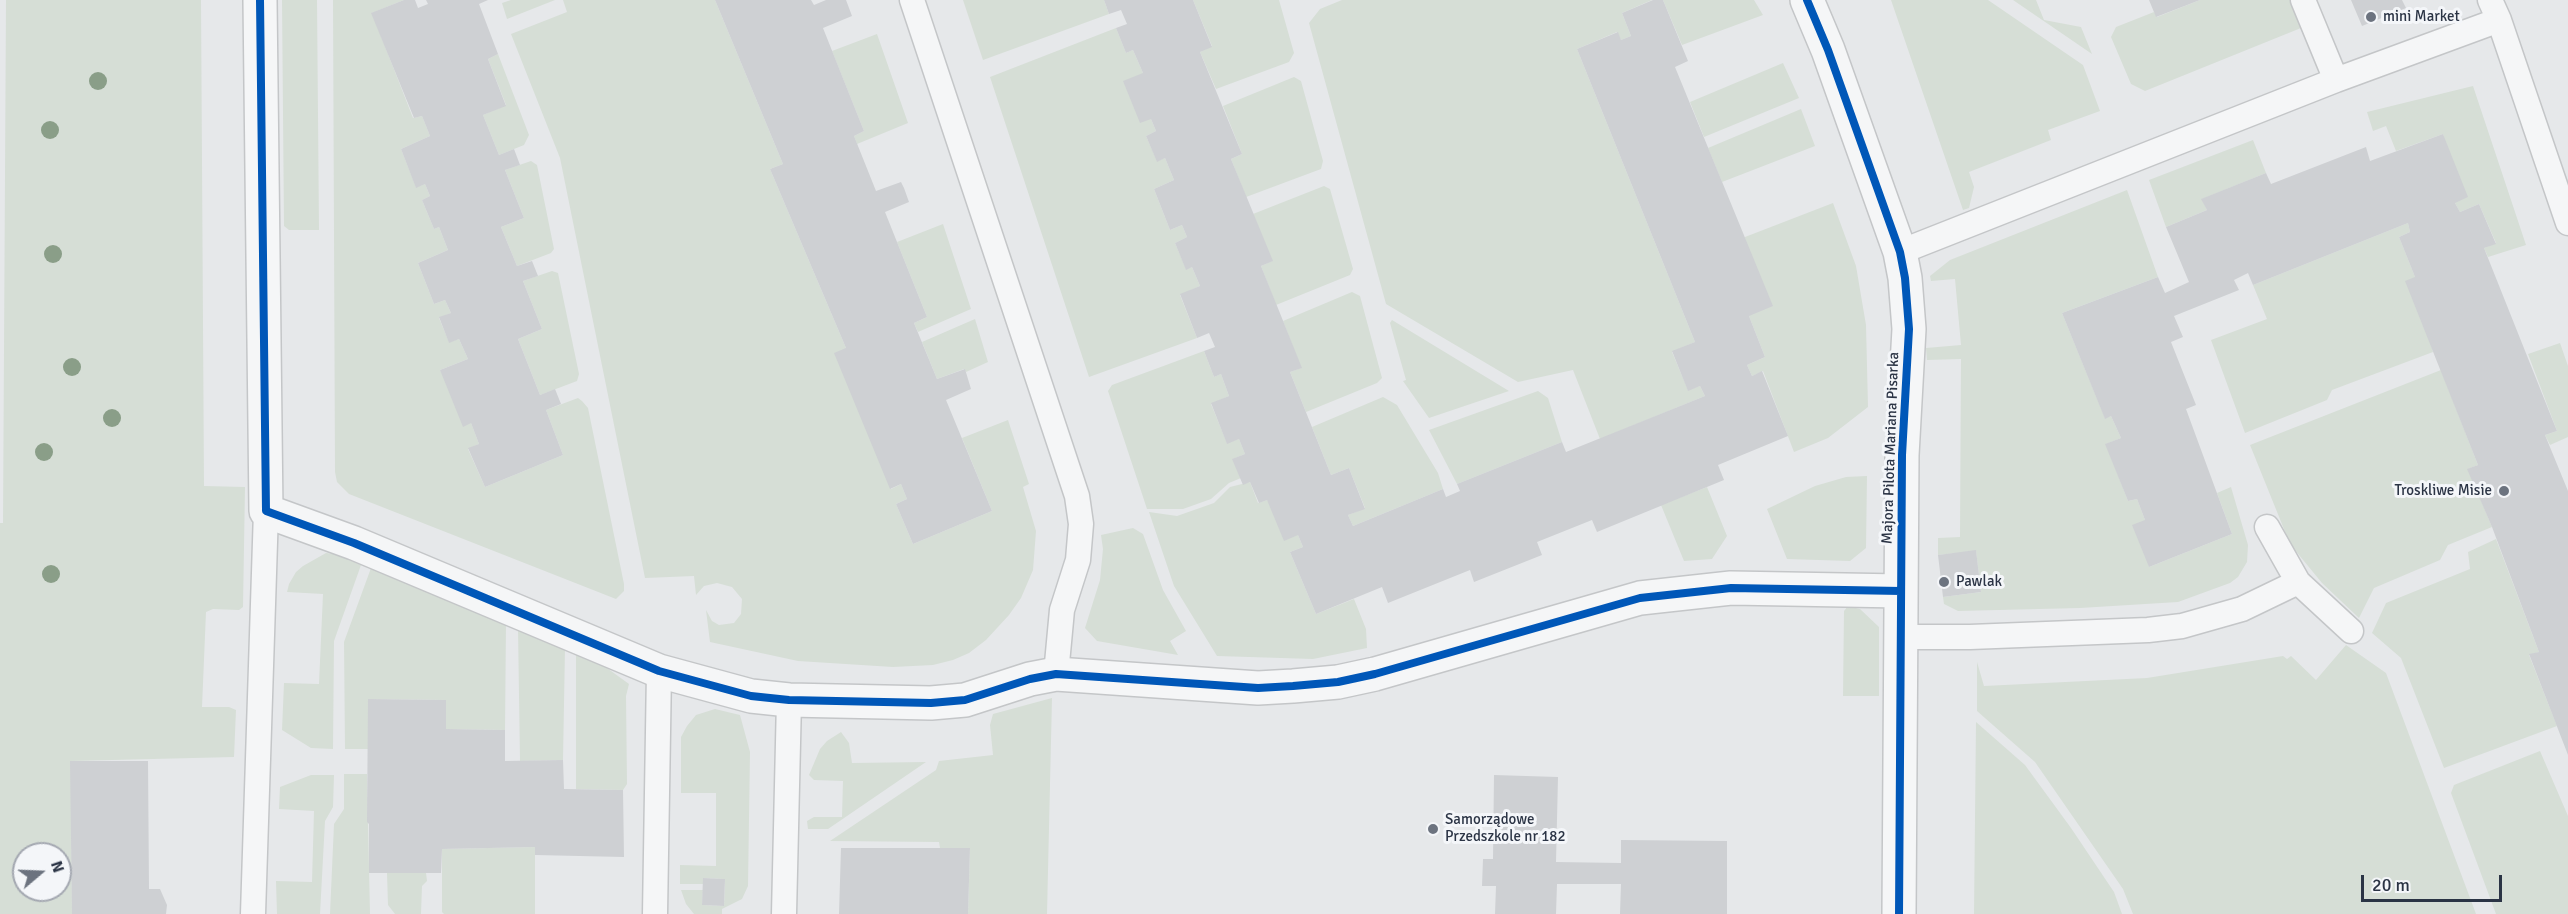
<!DOCTYPE html>
<meta charset="utf-8">
<style>
body{margin:0}
#map{position:relative;width:2568px;height:914px;overflow:hidden;background:#e6e8ea;font-family:Signika,sans-serif}
canvas{display:block}
.north{position:absolute;left:12px;top:842px;width:60px;height:60px;box-sizing:border-box;background:#f4f6f9;border:2px solid #a4a8b1;border-radius:50%;rotate:71deg;font-size:16px;font-weight:700;line-height:24px;text-align:center;color:#2b3445}
.north::after{content:'';display:block;margin:auto;width:21px;height:27px;background:#6c737f;clip-path:polygon(50% 0,100% 100%,50% 72%,0 100%)}
.scale{position:absolute;left:2361px;top:875px;width:141px;height:27px;box-sizing:border-box;border:3px solid #2b3445;border-top:0;padding-left:8px;font-size:18px;line-height:21px;white-space:nowrap;color:#2b3445;-webkit-text-stroke:4px #f4f6f9;paint-order:stroke}
</style>
<div id="map">
<canvas width="2568" height="914"></canvas>
<div class="north">N</div>
<div class="scale">20 m</div>
</div>
<script>
const context = document.querySelector('canvas').getContext('2d');
context.lineJoin = 'round';
function fill(path, color) {
  context.fillStyle = color;
  context.fill(path, 'evenodd');
}
function shape(rows) {
  const path = new Path2D();
  for (const r of rows) {
    path.moveTo(r[0], r[1]);
    for (let i = 2; i < r.length; i += 2) path.lineTo(r[i], r[i + 1]);
  }
  return path;
}
function strokePath(path, color, width, dash) {
  context.strokeStyle = color;
  context.lineWidth = width;
  context.lineCap = dash ? 'butt' : 'round';
  context.setLineDash(dash || []);
  context.stroke(path);
}
function write(font, color, halo, rows, align = 'center') {
  context.font = font + ' Signika,sans-serif';
  context.lineWidth = 6;
  context.setLineDash([]);
  context.textBaseline = 'middle';
  context.strokeStyle = halo;
  context.fillStyle = color;
  for (const [text, x, y, turn = 0] of rows) {
    context.save();
    context.translate(x, y);
    context.rotate((+turn || 0) * Math.PI / 180);
    context.textAlign = isNaN(turn) ? turn : align;
    if (halo) context.strokeText(text, 0, 0);
    context.fillText(text, 0, 0);
    context.restore();
  }
}
fill(shape([
 [6,0,201,0,204,486,245,487,243,607,239,610,213,609,206,612,202,707,229,707,236,710,234,757,71,761,72,914,0,914,0,523,3,523],
 [24,854,60,854,60,890,24,890],
 [282,0,317,0,319,230,289,230,284,226],
 [333,0,404,0,372,13,413,118,422,116,430,136,401,149,416,187,425,184,430,196,422,200,434,229,439,227,448,250,418,263,434,304,445,300,451,313,439,318,449,342,459,339,468,359,440,370,471,423,479,444,468,449,485,487,563,455,546,410,578,398,582,401,588,408,624,584,624,591,616,599,349,494,337,482,335,472],
 [511,0,555,0,507,19,502,3],
 [563,0,715,0,783,164,770,169,846,348,891,489,901,484,907,499,896,504,913,544,992,511,962,438,1008,420,1029,484,1023,487,1036,531,1033,570,1021,598,1009,615,986,640,969,653,953,660,933,665,893,667,798,661,710,642,706,610,712,621,719,625,734,623,741,614,742,599,732,587,717,583,704,586,696,595,694,576,645,578,560,158,511,34,567,12],
 [963,0,1104,0,1109,14,983,60],
 [1193,0,1279,0,1294,53,1289,62,1216,89,1200,52,1212,46],
 [1342,0,1652,0,1622,13,1631,36,1621,40,1617,32,1577,49,1695,342,1672,352,1688,390,1700,386,1705,396,1600,439,1573,370,1518,382,1386,304,1309,23,1320,9],
 [1663,0,1754,0,1763,15,1682,45],
 [1891,0,1988,0,2083,65,2100,111,2048,130,2051,140,1969,172,1974,187,1969,208,1963,210],
 [2013,0,2036,0,2044,20,2081,27,2092,54],
 [2200,0,2291,0,2301,28,2145,91,2131,84,2111,37,2116,27,2154,12,2157,17],
 [1116,28,1126,53,1133,50,1143,73,1151,119,1156,131,1146,136,1157,161,1165,158,1174,180,1154,189,1170,230,1182,225,1187,237,1175,243,1186,269,1192,267,1200,286,1180,295,1197,338,1089,377,990,77],
 [877,34,908,123,857,144,854,136,864,131,832,51],
 [498,54,529,135,524,145,499,155,483,115,506,105,488,59],
 [1783,63,1799,98,1704,137,1690,102],
 [1294,77,1301,81,1323,161,1321,169,1246,197,1231,159,1242,154,1223,106],
 [2473,86,2526,245,2488,257,2484,248,2496,243,2479,204,2460,212,2455,203,2443,134,2396,151,2386,126,2373,131,2367,112],
 [1801,109,1815,146,1722,182,1708,148],
 [2253,140,2266,173,2202,199,2207,210,2166,227,2149,180],
 [531,161,537,165,554,249,551,253,517,266,501,227,524,218,505,170],
 [1324,186,1330,189,1353,269,1350,275,1276,305,1261,266,1272,261,1253,214],
 [2127,190,2158,277,2062,313,2105,418,2111,416,2121,438,2106,444,2128,501,2137,499,2145,520,2149,567,2232,534,2217,493,2231,487,2248,545,2247,562,2238,577,2230,583,2178,602,2080,608,1958,611,1944,604,1943,597,1981,592,1976,551,1938,555,1938,538,1960,537,1961,359,1927,360,1926,348,1961,345,1955,279,1931,281,1930,276,1950,260],
 [1833,203,1856,266,1866,325,1868,407,1828,438,1794,452,1763,371,1752,376,1747,365,1765,357,1749,316,1745,237],
 [2408,223,2410,232,2399,237,2415,277,2433,352,2332,390,2327,400,2245,433,2211,340,2267,319,2253,285],
 [943,224,971,309,918,332,914,323,927,317,897,242],
 [552,271,558,273,579,374,577,381,540,395,518,339,542,329,523,281],
 [1352,292,1360,296,1382,378,1377,383,1306,412,1290,372,1301,368,1283,321],
 [975,319,988,362,966,372,964,369,937,379,922,342],
 [1392,320,1509,391,1429,418,1403,381,1406,380,1390,323],
 [2560,343,2568,366,2568,437,2550,445,2545,435,2557,431,2528,354],
 [1204,351,1214,377,1221,374,1229,396,1211,404,1227,443,1239,439,1245,454,1233,459,1241,478,1229,483,1211,499,1183,509,1147,509,1108,391,1112,385],
 [2441,370,2478,465,2468,469,2492,527,2448,545,2440,560,2374,588,2359,618,2322,583,2290,544,2250,445],
 [1538,391,1548,398,1562,442,1457,484,1429,430],
 [1383,397,1397,405,1438,473,1443,489,1353,526,1348,515,1365,508,1349,468,1331,475,1312,427],
 [1867,476,1866,548,1850,561,1787,559,1767,509,1815,486,1846,477],
 [1250,482,1258,503,1267,500,1298,535,1303,547,1290,552,1316,614,1354,599,1366,629,1367,648,1313,659,1217,656,1174,586,1149,512,1177,516,1214,503,1230,487],
 [1707,487,1727,536,1712,559,1684,561,1661,505],
 [1133,528,1143,534,1163,590,1186,631,1170,641,1178,655,1097,641,1085,628,1100,580,1103,549,1101,535],
 [2496,539,2539,652,2529,655,2557,726,2444,768,2401,658,2372,633,2386,603,2470,569,2468,552],
 [326,553,335,554,361,565,334,641,333,749,311,748,282,730,284,683,319,684,323,594,287,592,289,584,296,572,303,566],
 [371,568,506,624,505,730,446,729,445,700,369,699,368,749,345,749,344,642],
 [1848,606,1860,609,1879,627,1879,696,1843,696,1844,611],
 [518,628,565,648,563,760,520,761],
 [2346,645,2386,673,2476,914,2133,914,2123,889,2035,762,1977,711,1977,662,1984,686,2147,678,2283,656,2287,659,2291,656,2316,680],
 [576,653,600,663,629,684,626,696,627,784,623,790,576,789],
 [1052,698,1047,914,968,914,970,848,940,848,939,842,830,841,936,770,939,761,993,755,990,725,993,714],
 [715,709,740,715,750,752,748,886,742,899,722,909,722,914,694,914,686,904,681,890,703,890,702,905,724,906,725,879,703,878,703,884,680,884,680,865,716,866,716,793,681,793,681,737,687,726,696,715],
 [1976,722,2025,765,2071,828,2114,892,2122,914,1974,914],
 [841,732,849,743,852,763,926,762,828,829,808,829,807,821,814,817,842,817,843,781,814,780,809,775,820,749,827,741],
 [2540,751,2568,816,2568,914,2496,914,2451,793,2454,785],
 [344,774,367,774,370,914,330,914,334,824,344,809],
 [311,775,334,775,333,807,325,821,320,914,277,914,276,881,312,882,314,811,279,809,280,787],
 [535,847,535,914,444,914,442,912,442,849],
 [387,873,426,873,427,881,422,886,421,914,395,914,388,905]
]), '#d6ded6');
fill(shape([
 [404,0,415,0,418,8,428,4,426,0,488,0,479,4,498,54,488,59,506,106,483,115,499,155,514,149,520,165,505,170,524,218,501,227,517,266,532,261,538,276,523,281,542,329,518,339,540,395,555,389,561,404,546,410,563,455,485,487,468,448,479,444,471,423,463,427,440,370,468,359,459,339,449,343,439,317,451,313,445,300,434,304,418,263,448,250,439,227,434,229,422,200,430,196,425,184,416,188,401,149,430,136,422,116,414,118,371,13],
 [715,0,811,0,814,5,826,0,846,0,852,16,823,28,864,131,854,136,876,191,901,182,904,188,909,202,885,212,927,317,914,323,937,379,965,369,971,389,946,400,992,511,913,544,896,504,907,499,901,484,890,489,834,353,846,348,770,169,783,164],
 [1104,0,1193,0,1212,47,1200,52,1242,154,1231,159,1273,261,1261,266,1302,368,1290,372,1331,475,1349,468,1365,509,1348,515,1353,526,1443,489,1446,497,1460,491,1457,484,1562,442,1566,452,1705,396,1700,386,1688,391,1672,351,1695,342,1577,49,1618,32,1621,40,1631,36,1622,13,1653,0,1663,0,1688,61,1675,67,1773,306,1749,316,1765,357,1747,365,1752,376,1762,371,1788,436,1718,465,1724,480,1597,532,1592,520,1537,542,1542,555,1474,582,1470,570,1388,603,1382,587,1316,614,1290,552,1303,547,1298,535,1284,541,1267,500,1259,503,1250,482,1243,485,1232,459,1245,454,1239,439,1227,444,1211,403,1229,396,1221,374,1214,377,1204,351,1215,347,1209,333,1197,338,1180,294,1200,286,1192,267,1186,270,1175,243,1187,237,1182,225,1170,230,1154,189,1174,180,1165,158,1157,162,1146,136,1156,131,1151,119,1140,123,1123,81,1143,73,1133,50,1126,53,1116,28,1127,24,1121,10,1109,14],
 [2149,0,2200,0,2156,17],
 [2351,0,2402,0,2406,8,2362,26],
 [2443,134,2468,197,2455,203,2460,212,2479,204,2496,244,2484,248,2557,431,2545,435,2568,491,2568,755,2529,654,2539,652,2492,527,2467,469,2478,465,2405,281,2415,277,2399,237,2410,232,2408,223,2253,285,2248,273,2234,280,2239,290,2174,316,2183,337,2171,342,2196,405,2186,409,2232,534,2149,567,2132,525,2145,520,2137,499,2128,501,2105,444,2121,438,2111,416,2105,419,2062,313,2158,277,2165,293,2189,282,2166,227,2207,210,2201,199,2266,173,2271,184,2366,147,2370,161],
 [1976,550,1981,592,1943,597,1938,555],
 [368,699,446,700,446,729,505,730,505,761,563,760,564,789,623,790,624,857,535,855,535,847,442,849,441,873,369,873,369,824,367,822],
 [70,761,148,761,149,889,160,889,167,905,166,914,72,914],
 [1494,775,1558,777,1556,862,1621,863,1621,840,1727,841,1727,914,1620,914,1621,884,1557,884,1556,914,1495,914,1496,886,1482,886,1483,859,1493,859],
 [841,848,970,848,968,914,839,914],
 [703,878,725,879,724,906,702,905]
]), '#ced0d3');
const lane = shape([
 [912,0,1077,496,1081,524,1078,560,1062,610,1056,674],
 [2303,0,2336,80],
 [2490,0,2499,20,2568,223],
 [1900,252,2336,80,2499,20],
 [2267,527,2298,582,2351,631],
 [1901,637,1970,637,2148,630,2182,626,2242,609,2298,582],
 [253,914,266,511],
 [655,914,659,671],
 [784,914,789,700]
]);
const street = shape([
 [260,0,266,511,354,543,659,671,751,696,789,700,931,703,965,700,1030,679,1056,674,1258,688,1293,686,1338,682,1375,674,1640,598,1731,588,1901,591],
 [1807,0,1828,50,1900,252,1905,278,1909,329,1902,455,1899,914]
]);
strokePath(lane, '#c4c6c8', 27);
strokePath(street, '#c4c6c8', 36);
strokePath(lane, '#f5f6f7', 24);
strokePath(street, '#f5f6f7', 33);
strokePath(shape([
 [260,0,266,511,354,543,659,671,751,696,789,700,931,703,965,700,1030,679,1056,674,1258,688,1293,686,1338,682,1375,674,1640,598,1731,588,1901,591],
 [1807,0,1828,50,1900,252,1905,278,1909,329,1902,455,1899,914]
]), '#0057b8', 8);
context.fillStyle = '#8a9e88';
for (const [x, y] of [
 [98,81],
 [50,130],
 [53,254],
 [72,367],
 [112,418],
 [44,452],
 [51,574]
]) {
  context.beginPath();
  context.arc(x, y, 9, 0, 2 * Math.PI);
  context.fill();
}
for (const [x, y, r, color] of [
 [2371,17,6,"#6c737f"],
 [2504,491,6,"#6c737f"],
 [1944,582,6,"#6c737f"],
 [1433,829,6,"#6c737f"]
]) {
  const dot = new Path2D();
  dot.arc(x, y, r, 0, 2 * Math.PI);
  context.fillStyle = color;
  context.fill(dot);
  strokePath(dot, '#f4f6f9', 2);
}
write('15px', '#2b3445', '#f4f6f9', [
 ["mini Market",2383,17],
 ["Troskliwe Misie",2492,491,"right"],
 ["Pawlak",1956,582],
 ["Samorządowe",1445,820],
 ["Przedszkole nr 182",1445,837]
], 'left');
write('15px', '#2b3445', '#f4f6f9', [
 ["Majora Pilota Mariana Pisarka",1891,448,-88]
]);
</script>
